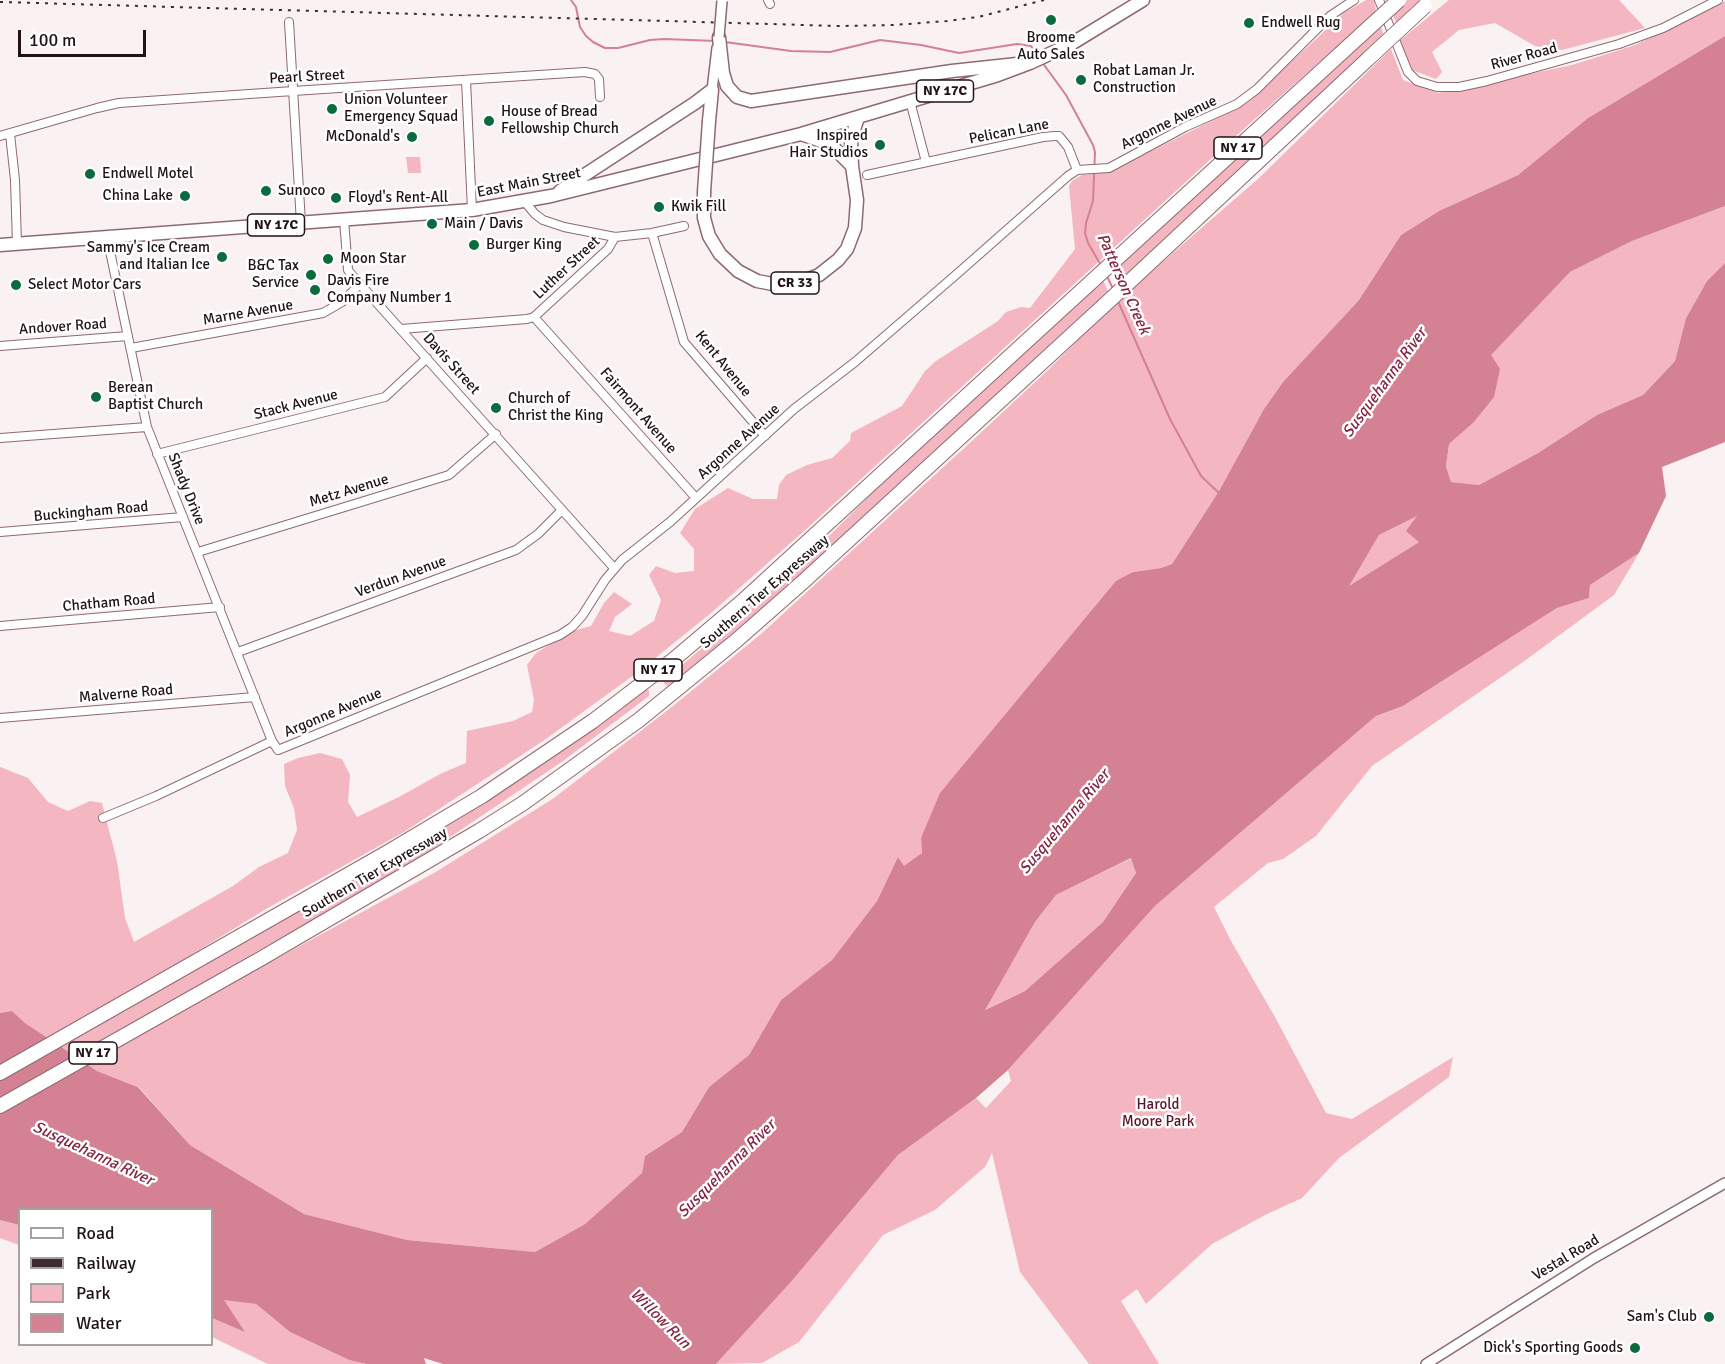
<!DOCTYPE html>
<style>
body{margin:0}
#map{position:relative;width:1725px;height:1364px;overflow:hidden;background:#f9f1f2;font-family:Signika,sans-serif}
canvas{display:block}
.legend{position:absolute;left:18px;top:1208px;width:195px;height:138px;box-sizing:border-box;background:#fff;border:2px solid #a6a1a2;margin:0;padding:8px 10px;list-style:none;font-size:18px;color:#211316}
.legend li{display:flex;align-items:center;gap:12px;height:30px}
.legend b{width:30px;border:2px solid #a6a1a2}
.scale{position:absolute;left:18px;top:30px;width:128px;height:27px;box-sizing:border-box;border:3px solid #211316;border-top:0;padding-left:8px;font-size:18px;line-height:21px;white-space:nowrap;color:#211316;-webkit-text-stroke:4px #fff;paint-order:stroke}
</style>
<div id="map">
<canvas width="1725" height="1364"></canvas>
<ul class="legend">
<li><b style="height:8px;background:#fff"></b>Road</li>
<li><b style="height:8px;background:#3a2c2f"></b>Railway</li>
<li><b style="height:16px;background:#f4b6c1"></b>Park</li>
<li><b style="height:16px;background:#d38193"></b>Water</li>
</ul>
<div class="scale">100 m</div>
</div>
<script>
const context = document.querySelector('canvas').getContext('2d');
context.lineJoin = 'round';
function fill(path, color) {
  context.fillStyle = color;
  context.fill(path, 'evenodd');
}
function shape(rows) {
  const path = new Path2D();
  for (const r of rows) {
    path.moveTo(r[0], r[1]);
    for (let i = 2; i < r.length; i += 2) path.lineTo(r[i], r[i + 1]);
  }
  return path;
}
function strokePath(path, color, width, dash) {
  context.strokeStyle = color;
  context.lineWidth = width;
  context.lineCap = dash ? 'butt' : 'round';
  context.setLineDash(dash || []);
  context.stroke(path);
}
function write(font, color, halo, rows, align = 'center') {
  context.font = font + ' Signika,sans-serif';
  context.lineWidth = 5;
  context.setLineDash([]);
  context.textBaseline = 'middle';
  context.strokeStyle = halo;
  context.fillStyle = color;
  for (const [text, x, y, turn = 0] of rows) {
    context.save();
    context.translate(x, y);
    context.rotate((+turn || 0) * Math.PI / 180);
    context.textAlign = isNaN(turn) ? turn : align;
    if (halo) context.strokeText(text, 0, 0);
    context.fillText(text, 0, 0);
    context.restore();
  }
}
fill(shape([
 [1366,0,1374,0,1376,12,1247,126,803,532,711,613,638,672,543,741,404,832,266,909,51,1041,25,1023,12,1011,0,1013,0,767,28,778,48,802,68,811,90,801,102,803,117,861,125,918,134,942,233,886,259,867,288,853,297,830,294,808,285,786,284,764,298,758,320,753,342,759,350,775,348,802,357,817,399,797,442,773,466,763,467,731,513,721,532,712,534,700,527,665,536,653,572,631,591,626,604,603,614,592,632,604,615,617,609,631,630,636,654,621,661,600,649,575,656,566,675,573,694,571,694,549,680,533,695,509,728,488,753,499,777,499,779,485,786,475,807,465,832,458,850,441,851,433,902,406,925,371,936,361,998,321,1006,312,1021,307,1030,308,1075,249,1069,186,1072,181,1082,175,1102,173,1119,167,1247,103,1344,13],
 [1407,0,1427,0,1398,27,1392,13],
 [1449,0,1619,0,1645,28,1562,50,1535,46,1495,23,1459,30,1432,52,1442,72,1436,79,1409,69,1398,42],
 [1725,1,1725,36,1588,118,1518,175,1439,211,1401,235,1359,300,1283,382,1264,409,1219,491,1172,564,1161,568,1133,572,921,837,922,853,904,867,898,857,877,901,832,960,781,1000,749,1055,709,1087,682,1132,645,1156,642,1173,585,1224,535,1252,407,1240,304,1214,190,1145,139,1087,97,1071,84,1063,434,873,554,798,673,706,761,634,973,440,1048,370,1113,305,1259,178,1391,49,1403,80,1438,93,1572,65,1635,45],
 [1380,24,1385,39,1120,280,1116,269],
 [406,157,420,157,421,173,408,173],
 [1725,206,1725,263,1707,281,1686,318,1675,361,1643,395,1597,415,1538,453,1479,485,1451,482,1446,466,1449,444,1473,423,1490,355,1570,272,1632,241],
 [1103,280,1108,291,881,500,765,607,672,683,667,686,664,683,664,680,791,574,873,492],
 [1418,515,1419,542,1348,587,1379,535],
 [1639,553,1614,595,1523,662,1372,766,1316,836,1283,859,1268,863,1214,907,1231,941,1275,1017,1326,1113,1352,1119,1453,1057,1449,1077,1339,1158,1302,1198,1267,1214,1212,1244,1146,1304,1137,1289,1121,1301,1159,1364,1089,1364,1020,1272,992,1153,985,1167,935,1210,883,1235,799,1342,762,1363,716,1364,790,1283,898,1155,976,1098,986,1108,1011,1081,1008,1070,1155,906,1376,716,1403,706,1557,608,1589,598,1590,585],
 [644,690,649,690,649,696,563,761,385,881,273,942,75,1057,57,1045,160,989],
 [1132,858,1136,873,1103,922,1025,991,984,1010,1035,922,1056,895],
 [0,1220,19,1225,19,1245,0,1238],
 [223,1299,256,1304,290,1332,349,1360,366,1364,268,1364,212,1337,212,1318,244,1331]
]), '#f4b6c1');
fill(shape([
 [1725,36,1725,206,1632,241,1570,272,1491,355,1500,369,1494,397,1473,423,1449,444,1446,466,1451,482,1479,485,1538,453,1597,415,1643,395,1675,361,1686,318,1707,281,1725,263,1725,442,1662,467,1666,496,1639,553,1590,585,1589,598,1557,608,1403,706,1376,716,1155,906,1008,1070,976,1098,898,1155,790,1283,716,1364,443,1364,424,1358,426,1364,366,1364,349,1360,290,1332,256,1304,224,1300,245,1332,212,1318,212,1210,20,1210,19,1225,0,1220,0,1013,12,1011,25,1023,97,1071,138,1087,190,1145,304,1214,407,1240,535,1252,585,1224,642,1173,645,1156,682,1132,709,1087,749,1055,781,1000,832,960,877,901,898,857,904,866,922,853,921,838,940,793,1116,581,1133,572,1161,568,1172,564,1219,491,1264,409,1283,382,1359,300,1401,235,1439,211,1518,175,1588,118],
 [1417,516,1406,531,1419,542,1349,586,1379,535],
 [1131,858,1136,873,1103,922,1025,991,985,1010,1035,922,1056,895]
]), '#d38193');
strokePath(shape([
 [571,0,576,7,580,27,586,36,593,42,605,48,618,48,650,40,664,39,716,41],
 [725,42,791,51,830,52,880,40,921,45,959,53,1017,44,1031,46,1037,55],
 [1042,62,1066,95,1093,145,1095,152,1093,201,1086,223,1085,233,1088,243,1102,267],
 [1106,274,1114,291],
 [1117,299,1170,419,1201,476,1220,494]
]), '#d38193', 2);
const minor = shape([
 [768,0,770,4],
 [1379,0,1408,72,1417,81,1437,87,1459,87,1487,81,1619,44,1663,28,1718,0],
 [289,22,301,223],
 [466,80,472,210],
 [910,101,926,162],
 [10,134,15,180,17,244],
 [0,136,97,108,119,103,293,91,585,72,595,74,599,79,600,97],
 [867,175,1043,137,1055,136,1059,136,1068,147,1077,170],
 [524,201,535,214,543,220,564,227,615,237,652,233,684,226],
 [344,220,348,270,351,274,614,568],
 [652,233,684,342,765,436],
 [107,237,147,427,272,741,278,750,560,635,572,627,582,616,605,580,622,560,670,522,794,409,855,362,958,273,1068,176,1077,170,1109,168,1185,127,1237,104,1257,89,1330,16,1354,0],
 [534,317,696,498],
 [401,329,527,319,534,317,608,249,615,237],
 [0,346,128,336],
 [131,348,323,313,342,302,360,284],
 [0,438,147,427],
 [157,454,385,397,427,358],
 [0,532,183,517],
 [198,552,449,475,496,434],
 [0,626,220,607],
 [238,652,516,550,538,534,562,510],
 [0,718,255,697],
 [103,818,156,796,272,741]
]);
const tertiary = shape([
 [712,90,717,48],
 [1426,1364,1594,1258,1725,1183]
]);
const primary = shape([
 [719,37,723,73,727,86,737,97,751,101,952,71,1017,64],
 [709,121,712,90],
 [801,134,830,144,852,166],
 [560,191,695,103,712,90],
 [704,192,704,218,709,236,720,254,738,271,757,281,778,285,801,282,819,275,838,260,847,249,855,228,857,200,852,166,851,140,858,117],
 [0,245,472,210,551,196,801,134,998,75,1030,63,1071,44,1143,0]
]);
const motorway = shape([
 [0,1073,388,852,482,796,593,721,673,660,745,599,1363,33],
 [0,1106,262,958,479,831,522,804,639,720,737,640,804,581,1111,299,1369,58]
]);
strokePath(minor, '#8d6a71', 10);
strokePath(tertiary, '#8d6a71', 12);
strokePath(primary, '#8d6a71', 15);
strokePath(motorway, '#8d6a71', 16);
strokePath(minor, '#fff', 8);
strokePath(tertiary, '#fff', 9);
strokePath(primary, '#fff', 12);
strokePath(motorway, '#fff', 14);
strokePath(shape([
 [0,2,840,26,894,25,947,21,978,17,1044,0]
]), '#3a2c2f', 2, [3, 6]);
const tertiaryBridge = shape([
 [719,37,722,1]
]);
const primaryBridge = shape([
 [704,192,709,121]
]);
const motorwayBridge = shape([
 [1363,33,1399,0],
 [1369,58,1425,6]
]);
strokePath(tertiaryBridge, '#8d6a71', 12, []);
strokePath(primaryBridge, '#8d6a71', 15, []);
strokePath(motorwayBridge, '#8d6a71', 16, []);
strokePath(tertiaryBridge, '#fff', 9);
strokePath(primaryBridge, '#fff', 12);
strokePath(motorwayBridge, '#fff', 14);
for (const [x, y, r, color] of [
 [1051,20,6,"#0c6a3f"],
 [1249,23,6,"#0c6a3f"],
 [1081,80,6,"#0c6a3f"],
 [332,109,6,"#0c6a3f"],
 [489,121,6,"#0c6a3f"],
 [412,137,6,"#0c6a3f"],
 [880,145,6,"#0c6a3f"],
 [90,174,6,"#0c6a3f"],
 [266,191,6,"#0c6a3f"],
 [185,196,6,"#0c6a3f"],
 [336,198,6,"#0c6a3f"],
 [659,207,6,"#0c6a3f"],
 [432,224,6,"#0c6a3f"],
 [474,245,6,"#0c6a3f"],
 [222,257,6,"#0c6a3f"],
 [328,259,6,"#0c6a3f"],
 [311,275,6,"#0c6a3f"],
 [16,285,6,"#0c6a3f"],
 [315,290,6,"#0c6a3f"],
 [96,397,6,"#0c6a3f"],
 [496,408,6,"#0c6a3f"],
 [1709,1317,6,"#0c6a3f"],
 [1635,1348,6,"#0c6a3f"]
]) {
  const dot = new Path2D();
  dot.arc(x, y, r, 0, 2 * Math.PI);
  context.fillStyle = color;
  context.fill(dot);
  strokePath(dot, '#fff', 2);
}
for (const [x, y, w] of [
 [945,91,57],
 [1238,148,48],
 [276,225,57],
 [795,283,48],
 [658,670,48],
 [93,1053,48]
]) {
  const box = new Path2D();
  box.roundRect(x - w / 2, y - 11, w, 22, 4.5);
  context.fillStyle = '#fff';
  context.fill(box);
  strokePath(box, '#211316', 1.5);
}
write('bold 14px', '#211316', null, [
 ["NY 17C",945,91],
 ["NY 17",1238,148],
 ["NY 17C",276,225],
 ["CR 33",795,283],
 ["NY 17",658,670],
 ["NY 17",93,1053]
]);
write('15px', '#211316', '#fff', [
 ["Endwell Rug",1261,23],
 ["Broome",1051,38,"center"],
 ["Auto Sales",1051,55,"center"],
 ["Robat Laman Jr.",1093,71],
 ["Construction",1093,88],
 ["Union Volunteer",344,100],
 ["Emergency Squad",344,117],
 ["House of Bread",501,112],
 ["Fellowship Church",501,129],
 ["Inspired",868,136,"right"],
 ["Hair Studios",868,153,"right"],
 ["McDonald's",400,137,"right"],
 ["Endwell Motel",102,174],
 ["Sunoco",278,191],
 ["China Lake",173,196,"right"],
 ["Floyd's Rent-All",348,198],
 ["Kwik Fill",671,207],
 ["Main / Davis",444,224],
 ["Burger King",486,245],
 ["Sammy's Ice Cream",210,248,"right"],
 ["and Italian Ice",210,265,"right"],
 ["Moon Star",340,259],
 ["B&C Tax",299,266,"right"],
 ["Service",299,283,"right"],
 ["Davis Fire",327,281],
 ["Company Number 1",327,298],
 ["Select Motor Cars",28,285],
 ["Berean",108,388],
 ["Baptist Church",108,405],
 ["Church of",508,399],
 ["Christ the King",508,416],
 ["Sam's Club",1697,1317,"right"],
 ["Dick's Sporting Goods",1623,1348,"right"]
], 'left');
write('15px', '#211316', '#fff', [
 ["River Road",1524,57,-15],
 ["Pearl Street",307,77,-3],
 ["Argonne Avenue",1169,123,-26],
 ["Pelican Lane",1009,132,-11],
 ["East Main Street",529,183,-11],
 ["Luther Street",567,268,-43],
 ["Marne Avenue",248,313,-10],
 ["Andover Road",63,327,-4],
 ["Davis Street",451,364,48],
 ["Kent Avenue",723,364,51],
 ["Stack Avenue",296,405,-14],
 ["Fairmont Avenue",638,411,49],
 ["Argonne Avenue",739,442,-42],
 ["Shady Drive",186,489,68],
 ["Metz Avenue",349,491,-17],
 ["Buckingham Road",91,512,-5],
 ["Verdun Avenue",401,577,-20],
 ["Southern Tier Expressway",765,592,-41],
 ["Chatham Road",109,603,-5],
 ["Malverne Road",126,694,-5],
 ["Argonne Avenue",333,713,-23],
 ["Southern Tier Expressway",375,873,-30],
 ["Vestal Road",1566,1258,-31]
]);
write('15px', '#5c132b', '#fff', [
 ["Harold",1158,1105],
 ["Moore Park",1158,1122]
]);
write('italic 16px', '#862543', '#fff', [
 ["Patterson Creek",1123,284,66],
 ["Susquehanna River",1385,383,-54],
 ["Susquehanna River",1065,822,-50],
 ["Susquehanna River",93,1154,25],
 ["Susquehanna River",727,1169,-45],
 ["Willow Run",660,1319,45]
]);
</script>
